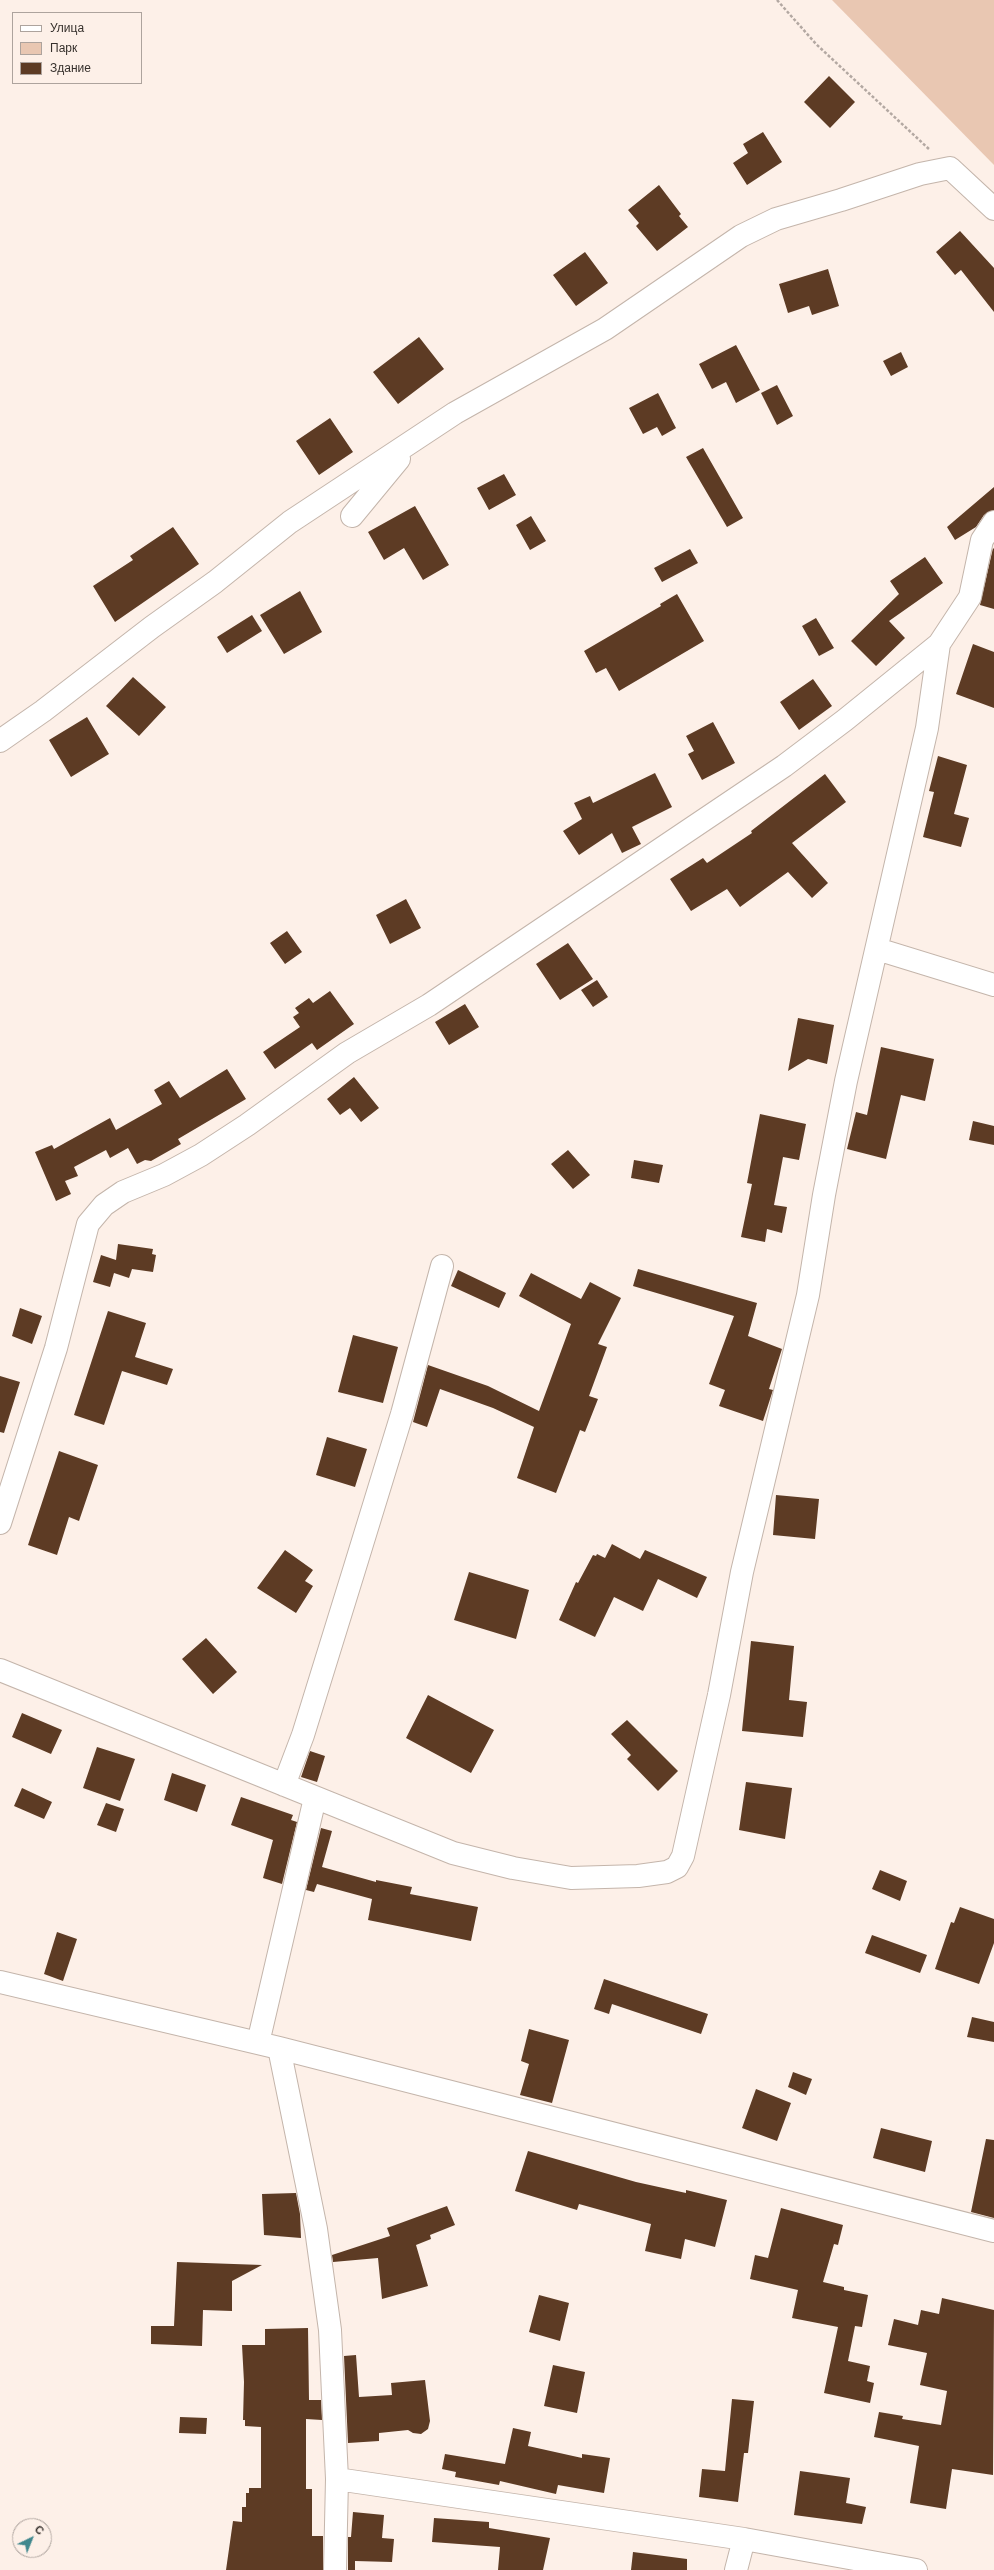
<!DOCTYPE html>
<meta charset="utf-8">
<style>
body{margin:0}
#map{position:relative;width:994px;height:2570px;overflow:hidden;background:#fdf0e8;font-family:"DM Sans",sans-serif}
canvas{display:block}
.legend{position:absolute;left:12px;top:12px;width:130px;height:72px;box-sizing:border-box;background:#fdf0e8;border:1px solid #ada39d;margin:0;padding:5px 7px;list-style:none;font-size:12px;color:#36302c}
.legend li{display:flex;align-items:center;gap:8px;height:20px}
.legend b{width:20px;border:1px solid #ada39d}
.north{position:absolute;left:12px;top:2518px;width:40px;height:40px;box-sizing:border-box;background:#fdf0e8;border:1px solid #ada39d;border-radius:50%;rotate:43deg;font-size:11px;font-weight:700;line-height:16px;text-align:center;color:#36302c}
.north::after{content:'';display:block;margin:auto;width:14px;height:18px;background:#3f878d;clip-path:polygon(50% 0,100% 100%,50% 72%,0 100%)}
</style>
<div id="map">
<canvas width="994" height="2570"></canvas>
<ul class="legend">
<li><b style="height:5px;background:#fff"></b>Улица</li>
<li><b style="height:11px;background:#e9c7b2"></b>Парк</li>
<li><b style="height:11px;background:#5d3b24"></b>Здание</li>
</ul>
<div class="north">С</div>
</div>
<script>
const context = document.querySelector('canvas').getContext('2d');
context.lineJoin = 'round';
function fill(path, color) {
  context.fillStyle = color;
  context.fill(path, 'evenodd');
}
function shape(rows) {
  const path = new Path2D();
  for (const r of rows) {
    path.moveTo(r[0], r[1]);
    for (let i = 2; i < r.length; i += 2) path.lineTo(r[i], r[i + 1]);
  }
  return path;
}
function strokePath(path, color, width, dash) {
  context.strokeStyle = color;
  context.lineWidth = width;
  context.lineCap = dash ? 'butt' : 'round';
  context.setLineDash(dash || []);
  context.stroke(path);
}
fill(shape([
 [832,0,994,0,994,165]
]), '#e9c7b2');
fill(shape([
 [829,76,855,102,830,128,804,102],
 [763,132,782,162,747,185,733,163,748,153,743,144],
 [659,185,681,214,679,216,688,227,657,251,636,226,639,223,628,210],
 [960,231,994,268,994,312,961,270,955,275,936,252],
 [585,252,608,283,576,306,553,275],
 [828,269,839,306,812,315,809,306,788,313,779,284],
 [419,337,444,369,398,404,373,372],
 [736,345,760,390,736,403,726,382,712,389,699,364],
 [901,352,908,367,891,376,883,361],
 [777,385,793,416,777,425,761,393],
 [658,393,676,428,662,436,657,427,643,434,629,408],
 [330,418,353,452,319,475,296,441],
 [703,448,743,518,727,527,686,457],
 [504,474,516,495,489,510,477,488],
 [994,487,994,510,984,515,976,527,955,540,947,527],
 [415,506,449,565,423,580,404,548,384,560,368,532],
 [531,516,546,541,530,550,516,525],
 [173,527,199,564,115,622,93,586,133,560,130,556],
 [993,548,994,549,994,609,980,605],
 [690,549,698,563,662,582,654,568],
 [925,557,943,583,889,621,905,638,876,666,851,641,899,594,890,581],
 [300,591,322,632,284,654,260,615],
 [677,594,704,641,619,691,606,668,596,673,584,651,661,606,660,604],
 [252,615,262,631,227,653,217,637],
 [816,618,834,648,819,656,802,626],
 [973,644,994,652,994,708,956,694],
 [133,677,166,707,139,736,106,706],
 [813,679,832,706,799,730,780,702],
 [87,717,109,754,71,777,49,740],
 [713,722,735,763,702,780,688,754,694,751,686,736],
 [938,756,967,765,954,814,969,818,961,847,923,837,934,792,929,791],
 [655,773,672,807,632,827,641,844,622,853,612,833,579,855,563,831,582,819,574,803,590,796,593,803],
 [825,774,846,802,792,843,828,883,812,898,788,872,740,907,727,889,691,911,670,879,703,858,707,863,752,833,751,831],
 [406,899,421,928,390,944,376,915],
 [287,931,302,952,285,964,270,943],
 [568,943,593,979,560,1000,536,964],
 [597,980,608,997,593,1007,581,990],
 [330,991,354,1024,317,1050,312,1043,275,1069,263,1052,300,1027,293,1017,299,1013,295,1008,309,998,313,1003],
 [465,1004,479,1027,449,1045,435,1022],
 [798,1018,834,1025,827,1064,808,1059,788,1071],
 [881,1047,934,1059,925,1101,901,1095,886,1159,847,1149,856,1112,867,1115],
 [227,1069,246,1099,178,1139,181,1144,151,1161,145,1160,137,1164,128,1148,110,1158,106,1150,74,1167,78,1176,65,1181,71,1194,56,1201,35,1152,52,1145,54,1149,110,1118,116,1130,162,1104,154,1090,169,1081,180,1098],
 [354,1077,379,1108,361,1122,350,1108,340,1115,327,1099],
 [760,1114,806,1124,799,1160,783,1157,774,1205,787,1207,782,1233,767,1229,765,1242,741,1237,752,1184,747,1183],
 [973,1121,994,1126,994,1145,969,1140],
 [568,1150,590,1175,573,1189,551,1164],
 [634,1160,663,1165,659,1183,631,1178],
 [118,1244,153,1249,152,1254,156,1255,153,1272,132,1269,129,1278,114,1273,110,1287,93,1282,101,1255,116,1260],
 [638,1269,757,1303,748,1336,782,1349,769,1389,773,1390,763,1421,719,1406,725,1390,709,1384,734,1316,633,1286],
 [458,1270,506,1293,499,1308,451,1286],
 [531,1273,581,1299,590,1282,621,1298,598,1344,607,1347,589,1396,598,1399,585,1432,580,1430,556,1493,517,1478,534,1427,493,1408,440,1389,427,1427,413,1422,428,1365,488,1386,539,1411,571,1324,519,1296],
 [20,1308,42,1316,32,1344,12,1336],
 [108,1311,146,1323,135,1357,173,1369,167,1385,122,1371,104,1425,74,1415],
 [353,1335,398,1347,383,1403,338,1392],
 [0,1376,20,1382,4,1433,0,1432],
 [327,1437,367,1449,355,1487,316,1475],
 [59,1451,98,1465,79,1521,69,1517,57,1555,28,1545],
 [776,1495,819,1499,815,1539,773,1535],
 [612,1544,640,1559,645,1550,707,1577,697,1598,658,1579,643,1611,614,1597,595,1637,559,1620,576,1582,578,1583,593,1555,596,1556,597,1554,605,1558],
 [285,1550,313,1570,305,1581,313,1586,296,1613,257,1588],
 [469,1572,529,1590,516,1639,454,1620],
 [206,1638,237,1672,213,1694,182,1659],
 [751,1641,794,1646,789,1700,807,1702,803,1737,742,1731],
 [428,1695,494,1730,471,1773,406,1738],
 [22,1713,62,1730,51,1754,12,1737],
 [627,1720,678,1771,658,1791,627,1759,631,1755,611,1734],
 [97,1747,135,1759,120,1801,83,1788],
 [310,1751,325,1756,317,1782,301,1777],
 [172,1773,206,1785,197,1812,164,1800],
 [746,1782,792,1788,785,1839,739,1830],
 [22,1788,52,1802,44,1819,14,1806],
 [241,1797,293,1815,291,1820,297,1822,282,1884,263,1878,273,1840,231,1825],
 [106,1803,124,1809,116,1832,97,1825],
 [321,1828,332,1831,322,1867,376,1882,376,1880,412,1887,410,1894,478,1907,471,1941,368,1920,372,1899,317,1884,314,1892,306,1890],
 [880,1870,907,1881,900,1901,872,1889],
 [960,1907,994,1919,994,1943,979,1984,935,1969,951,1922,954,1923],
 [57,1932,77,1939,63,1981,44,1974],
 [872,1935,927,1955,920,1973,865,1953],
 [604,1979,708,2014,701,2034,612,2004,609,2014,594,2009],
 [972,2017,994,2022,994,2042,967,2037],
 [529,2029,569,2040,552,2103,520,2095,529,2064,521,2061],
 [793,2072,812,2079,806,2095,788,2087],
 [756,2089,791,2103,777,2141,742,2128],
 [881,2128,932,2141,925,2172,873,2158],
 [986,2139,994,2140,994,2218,971,2212],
 [528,2151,636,2182,686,2193,686,2190,727,2200,715,2247,685,2239,681,2259,645,2251,651,2224,579,2204,577,2210,515,2191],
 [296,2193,300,2214,301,2238,264,2235,262,2194],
 [447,2206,455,2225,430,2235,431,2239,416,2245,428,2286,382,2299,378,2258,333,2262,332,2255,390,2236,387,2228],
 [781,2208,843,2225,838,2245,834,2244,823,2282,844,2287,844,2290,868,2295,862,2327,855,2326,848,2361,870,2366,867,2381,874,2383,870,2403,824,2393,838,2327,792,2318,798,2290,750,2279,755,2255,768,2258],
 [177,2262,262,2265,232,2281,232,2311,203,2310,202,2346,151,2344,151,2326,174,2326],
 [539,2295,569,2303,560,2341,529,2332],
 [942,2298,994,2310,993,2475,952,2469,946,2509,910,2503,919,2446,874,2437,879,2412,903,2416,902,2419,941,2425,947,2391,920,2385,927,2353,888,2345,894,2319,918,2325,921,2310,939,2314],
 [308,2328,309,2400,321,2400,322,2420,306,2419,306,2489,312,2489,312,2536,323,2536,323,2570,226,2570,233,2521,242,2522,242,2507,246,2507,246,2493,249,2493,249,2488,261,2488,261,2427,245,2426,245,2420,243,2420,244,2382,242,2345,265,2345,265,2329],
 [356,2355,359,2397,392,2395,391,2383,425,2380,430,2421,428,2429,421,2434,413,2433,408,2430,379,2433,379,2441,348,2443,344,2356],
 [553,2365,585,2372,577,2413,544,2406],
 [732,2399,754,2401,748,2453,744,2453,738,2502,699,2497,702,2469,725,2471],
 [180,2417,207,2418,206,2434,179,2433],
 [513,2428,531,2432,528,2446,582,2458,582,2454,610,2458,604,2493,558,2485,556,2494,500,2481,499,2485,455,2477,456,2472,442,2469,445,2454,505,2464],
 [800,2471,850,2478,846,2503,866,2507,862,2524,794,2515],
 [353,2512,384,2515,382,2538,394,2539,392,2562,355,2561,355,2570,348,2570,348,2537,351,2537],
 [434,2518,489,2522,489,2528,550,2538,543,2570,498,2570,500,2547,432,2542],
 [633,2552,687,2559,687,2570,631,2570]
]), '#5d3b24');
const street = shape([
 [352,516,399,459],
 [0,741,43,711,152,627,215,582,290,522,455,413,605,329,741,236,776,219,841,200,920,174,950,168,994,209],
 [877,949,994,985],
 [0,1523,56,1348,88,1224,104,1205,123,1192,164,1175,201,1155,247,1125,347,1053,429,1005,784,766,845,720,939,644,970,597,982,540,994,522],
 [0,1670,453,1853,513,1868,571,1878,638,1876,667,1872,677,1867,683,1856,719,1695,742,1572,808,1295,824,1195,846,1081,927,728,939,644],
 [284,1785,303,1735,355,1567,402,1414,442,1266],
 [0,1982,279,2048,994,2231],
 [258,2043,315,1798],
 [279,2048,316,2229,330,2330,337,2479,335,2570],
 [337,2479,744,2539,916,2570],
 [736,2570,744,2539]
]);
strokePath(street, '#c4b5ab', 24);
strokePath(shape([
 [777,0,816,44,930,150]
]), '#b3a8a2', 2.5, [3, 2]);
strokePath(street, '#fff', 22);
</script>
